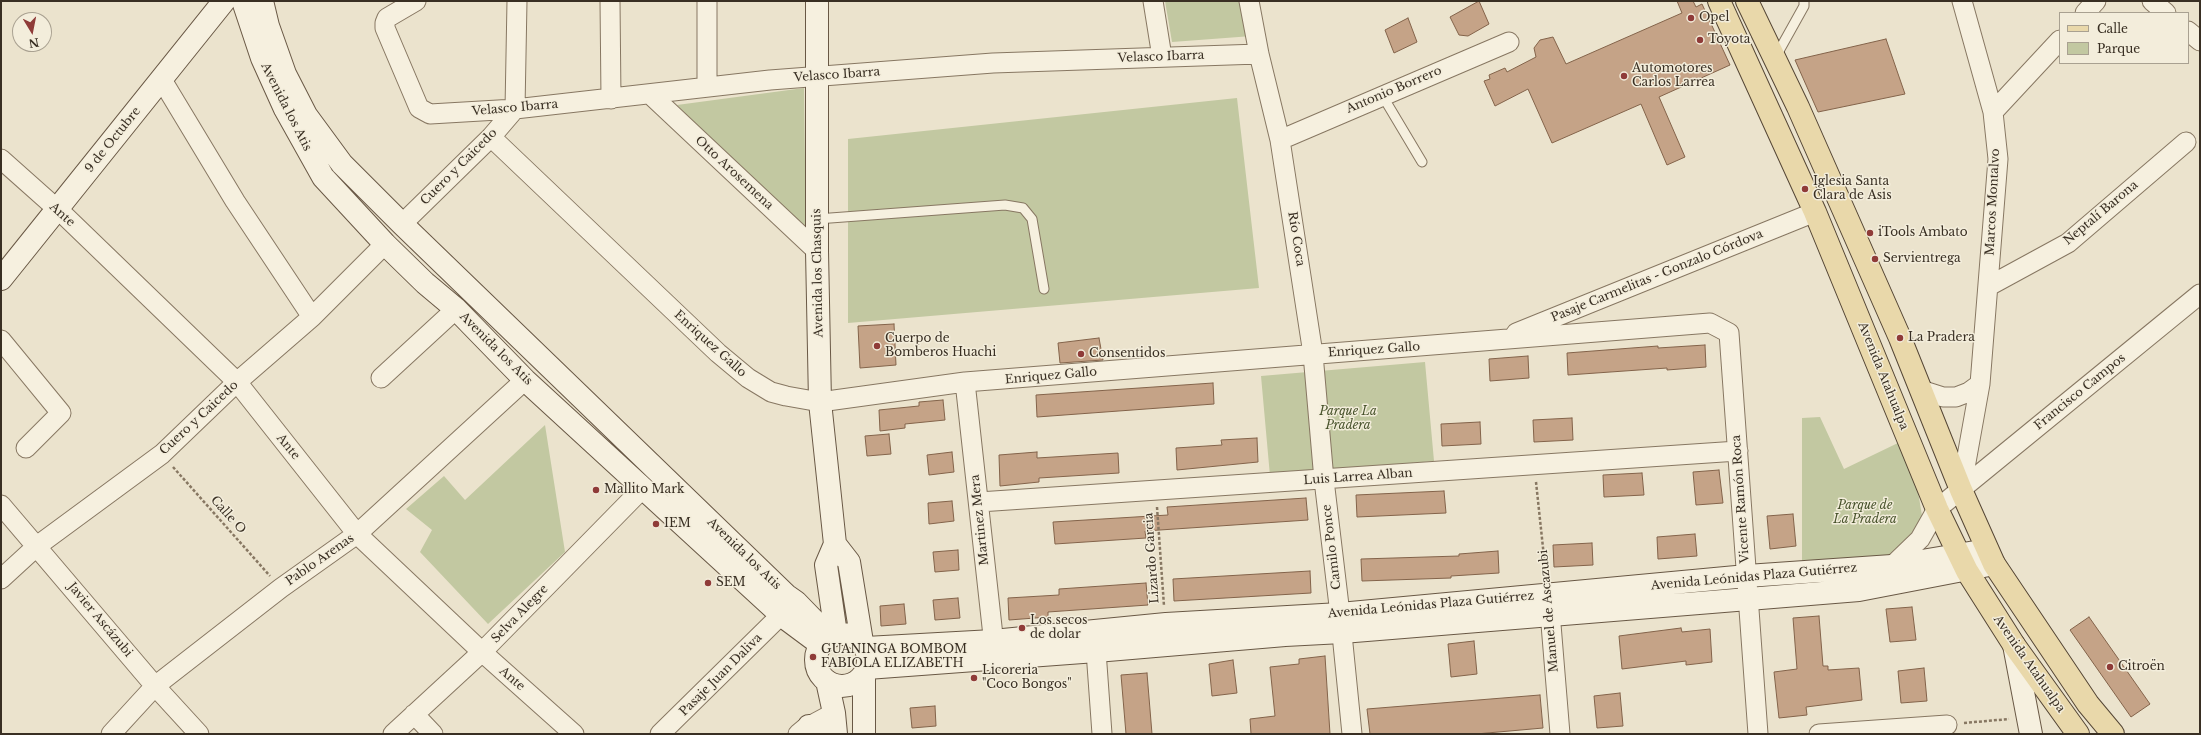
<!DOCTYPE html>
<meta charset="utf-8">
<style>
body{margin:0}
#map{position:relative;width:2201px;height:735px;overflow:hidden;background:#ebe3cd;font-family:"Libre Baskerville",serif}
canvas{display:block}
.frame{position:absolute;inset:0;border:2px solid #392f23;pointer-events:none}
.legend{position:absolute;left:2059px;top:12px;width:130px;height:52px;box-sizing:border-box;background:#f3eddb;border:1px solid #a9a191;margin:0;padding:5px 7px;list-style:none;font-size:12px;color:#392f23}
.legend li{display:flex;align-items:center;gap:8px;height:20px}
.legend b{width:20px;border:1px solid #a9a191}
.north{position:absolute;left:12px;top:12px;width:40px;height:40px;box-sizing:border-box;background:#f3eddb;border:1px solid #a9a191;border-radius:50%;rotate:170deg;font-size:11px;font-weight:700;line-height:16px;text-align:center;color:#392f23}
.north::after{content:'';display:block;margin:auto;width:14px;height:18px;background:#8f3b38;clip-path:polygon(50% 0,100% 100%,50% 72%,0 100%)}
</style>
<div id="map">
<canvas width="2201" height="735"></canvas>
<div class="frame"></div>
<ul class="legend">
<li><b style="height:5px;background:#e9d8aa"></b>Calle</li>
<li><b style="height:11px;background:#c2c8a1"></b>Parque</li>
</ul>
<div class="north">N</div>
</div>
<script>
const context = document.querySelector('canvas').getContext('2d');
context.lineJoin = 'round';
function fill(path, color) {
  context.fillStyle = color;
  context.fill(path, 'evenodd');
}
function shape(rows) {
  const path = new Path2D();
  for (const r of rows) {
    if (r.length === 3) {
      path.moveTo(r[0] + r[2], r[1]);
      path.arc(r[0], r[1], r[2], 0, 2 * Math.PI);
      continue;
    }
    path.moveTo(r[0], r[1]);
    for (let i = 2; i < r.length; i += 2) path.lineTo(r[i], r[i + 1]);
  }
  return path;
}
function strokePath(path, color, width, dash) {
  context.strokeStyle = color;
  context.lineWidth = width;
  context.lineCap = dash ? 'butt' : 'round';
  context.setLineDash(dash || []);
  context.stroke(path);
}
function write(font, color, halo, rows, align = 'center') {
  context.font = font + ' "Libre Baskerville",serif';
  context.lineWidth = 3;
  context.setLineDash([]);
  context.textBaseline = 'middle';
  context.strokeStyle = halo;
  context.fillStyle = color;
  for (const [text, x, y, turn = 0] of rows) {
    context.save();
    context.translate(x, y);
    context.rotate((+turn || 0) * Math.PI / 180);
    context.textAlign = isNaN(turn) ? turn : align;
    if (halo) context.strokeText(text, 0, 0);
    context.fillText(text, 0, 0);
    context.restore();
  }
}
fill(shape([
 [1165,1,1245,1,1252,36,1172,42],
 [804,88,806,235,677,105],
 [1237,98,1259,288,848,323,848,139],
 [1425,362,1434,461,1270,476,1261,376],
 [1820,417,1844,469,1900,442,1916,479,1923,522,1898,551,1882,560,1802,568,1802,418],
 [545,425,565,552,488,624,420,552,432,530,406,509,444,476,465,500]
]), '#c2c8a1');
const building = shape([
 [1479,1,1489,24,1468,36,1459,35,1450,17,1479,1],
 [1677,1,1693,1,1696,7,1702,4,1730,65,1659,97,1685,157,1667,165,1641,104,1552,143,1528,89,1495,106,1484,81,1490,79,1489,75,1505,68,1507,72,1536,57,1534,48,1540,40,1553,37,1566,64,1682,13,1677,1],
 [1408,18,1417,42,1394,53,1385,30,1408,18],
 [1886,39,1905,94,1818,112,1795,60,1886,39],
 [894,324,896,365,860,368,858,326,894,324],
 [1099,338,1103,360,1060,363,1058,343,1099,338],
 [1705,345,1706,367,1667,370,1667,368,1568,375,1567,353,1658,346,1658,348,1705,345],
 [1528,356,1529,378,1490,381,1489,359,1528,356],
 [1213,383,1214,404,1037,417,1036,395,1213,383],
 [943,400,945,420,905,424,905,428,880,431,879,410,919,406,919,402,943,400],
 [1572,418,1573,440,1534,442,1533,420,1572,418],
 [1480,422,1481,444,1442,446,1441,424,1480,422],
 [889,434,891,454,867,456,865,436,889,434],
 [1257,438,1258,462,1177,470,1176,448,1222,445,1221,440,1257,438],
 [952,452,954,472,929,475,927,455,952,452],
 [1037,452,1037,458,1118,453,1119,473,1039,478,1039,482,1000,486,999,455,1037,452],
 [1719,470,1723,503,1696,505,1693,472,1719,470],
 [1642,473,1644,495,1604,497,1603,475,1642,473],
 [1444,491,1446,513,1357,517,1356,495,1444,491],
 [1306,498,1308,520,1145,531,1146,538,1055,544,1053,522,1168,515,1167,507,1306,498],
 [952,501,954,521,929,524,928,503,952,501],
 [1793,514,1796,546,1770,549,1767,516,1793,514],
 [1695,534,1697,556,1658,559,1657,537,1695,534],
 [1592,543,1593,565,1554,567,1553,545,1592,543],
 [958,550,959,570,935,572,933,552,958,550],
 [1498,551,1499,573,1451,576,1451,578,1362,581,1361,559,1459,556,1459,554,1498,551],
 [1310,571,1311,593,1174,601,1173,579,1310,571],
 [1146,583,1148,605,1048,612,1048,617,1009,620,1008,598,1059,595,1059,589,1146,583],
 [958,598,960,618,935,620,933,600,958,598],
 [904,604,906,624,881,626,880,606,904,604],
 [1912,607,1916,640,1890,642,1886,609,1912,607],
 [1819,616,1823,666,1828,666,1828,670,1859,668,1862,700,1806,707,1807,715,1779,718,1774,672,1797,669,1793,618,1819,616],
 [2089,617,2150,704,2131,717,2070,630,2089,617],
 [1681,628,1682,632,1710,629,1712,662,1686,665,1686,661,1622,669,1619,636,1681,628],
 [1474,641,1477,674,1451,677,1448,644,1474,641],
 [1325,656,1330,734,1251,734,1250,719,1275,716,1270,667,1299,664,1299,659,1325,656],
 [1233,660,1237,693,1212,696,1209,664,1233,660],
 [1924,668,1927,701,1901,703,1898,671,1924,668],
 [1147,673,1152,734,1126,734,1121,675,1147,673],
 [1620,693,1623,726,1597,728,1594,696,1620,693],
 [1540,695,1543,728,1476,734,1370,734,1367,709,1540,695],
 [935,706,936,726,912,728,910,708,935,706]
]);
fill(building, '#c5a387');
strokePath(building, '#83634a', 1);
const lane = shape([
 [1775,58,1804,6,1804,1],
 [1382,95,1422,162],
 [817,219,1005,205,1023,208,1032,219,1044,289]
]);
const street = shape([
 [416,1,387,18,385,23,385,28,419,108,430,114,515,109,770,80,993,63,1259,54],
 [610,1,611,99],
 [707,1,707,87],
 [1153,1,1162,57],
 [1249,1,1259,54,1280,140,1313,354,1324,480,1340,614,1352,734],
 [2152,1,2166,13],
 [2085,13,2096,1],
 [2188,31,2200,41],
 [162,80,235,201,312,317],
 [651,95,817,251],
 [1993,112,2060,40],
 [491,137,718,353,748,378,771,392,786,396,820,402,965,382,1710,323,1729,333,1758,734],
 [1280,140,1509,42],
 [1,159,65,216,237,382,357,534,482,652,574,734],
 [402,224,491,137,515,109,517,1],
 [1989,286,2068,243,2186,142],
 [1516,333,1815,212],
 [1,340,61,413,26,448],
 [381,378,456,309],
 [965,382,995,654],
 [1921,390,1943,397,1956,397,1969,392,1980,384],
 [1961,490,1980,384,1998,159,1993,112,1962,1],
 [979,502,1738,451],
 [1,505,155,686,199,734],
 [1892,566,1920,539,1937,509,2200,294],
 [1,579,37,546,162,454,237,382,312,317,385,244],
 [1549,600,1560,734],
 [1096,651,1102,734],
 [414,714,433,734],
 [111,734,155,686,281,588,357,534,525,380],
 [393,734,482,652,642,489],
 [660,734,781,615],
 [798,734,804,729,834,713],
 [1819,734,1947,725]
]);
const secondary = shape([
 [243,1,262,58,285,109,323,177,385,244,425,283,456,309,525,380,781,615,820,644],
 [262,1,268,26,285,74,306,115,342,164,402,224,786,595,796,602,829,636],
 [817,1,817,251,820,402,835,544,849,562,862,642],
 [1,279,224,1],
 [835,544,826,565,836,634],
 [842,660,26],
 [2014,645,2031,734],
 [866,648,993,641,1166,624,1340,614,1747,576,1892,566,1987,550],
 [867,668,1096,651,1285,635,1342,632,1859,590,1994,564],
 [864,675,864,734],
 [827,681,834,713,836,734],
 [809,726,825,734]
]);
const primary = shape([
 [1719,1,1815,212,1937,509,1967,571,2014,645,2078,734],
 [1747,1,1798,107,1900,338,1961,490,1994,564,2088,704,2113,734]
]);
strokePath(lane, '#877762', 11);
strokePath(street, '#877762', 21);
strokePath(secondary, '#695845', 24);
strokePath(primary, '#554635', 24);
strokePath(shape([
 [173,467,270,576],
 [1536,482,1546,576],
 [1157,507,1164,606],
 [1964,723,2009,719]
]), '#877762', 2.5, [3, 2]);
strokePath(lane, '#f6f0df', 9);
strokePath(street, '#f6f0df', 19);
strokePath(secondary, '#f6f0df', 22);
strokePath(primary, '#e9d8aa', 22);
for (const [x, y, r, color] of [
 [1691,18,4,"#8f3b38"],
 [1700,40,4,"#8f3b38"],
 [1624,76,4,"#8f3b38"],
 [1805,189,4,"#8f3b38"],
 [1870,233,4,"#8f3b38"],
 [1875,259,4,"#8f3b38"],
 [1900,338,4,"#8f3b38"],
 [877,346,4,"#8f3b38"],
 [1081,354,4,"#8f3b38"],
 [596,490,4,"#8f3b38"],
 [656,524,4,"#8f3b38"],
 [708,583,4,"#8f3b38"],
 [1022,628,4,"#8f3b38"],
 [813,657,4,"#8f3b38"],
 [2110,667,4,"#8f3b38"],
 [974,678,4,"#8f3b38"]
]) {
  const dot = new Path2D();
  dot.arc(x, y, r, 0, 2 * Math.PI);
  context.fillStyle = color;
  context.fill(dot);
  strokePath(dot, '#f3eddb', 1.5);
}
write('12px', '#392f23', '#f3eddb', [
 ["Opel",1699,18],
 ["Toyota",1708,40],
 ["Automotores",1632,69],
 ["Carlos Larrea",1632,83],
 ["Iglesia Santa",1813,182],
 ["Clara de Asis",1813,196],
 ["iTools Ambato",1878,233],
 ["Servientrega",1883,259],
 ["La Pradera",1908,338],
 ["Cuerpo de",885,339],
 ["Bomberos Huachi",885,353],
 ["Consentidos",1089,354],
 ["Mallito Mark",604,490],
 ["IEM",664,524],
 ["SEM",716,583],
 ["Los secos",1030,621],
 ["de dolar",1030,635],
 ["GUANINGA BOMBOM",821,650],
 ["FABIOLA ELIZABETH",821,664],
 ["Citroën",2118,667],
 ["Licoreria",982,671],
 ["\"Coco Bongos\"",982,685]
], 'left');
write('12px', '#392f23', '#f3eddb', [
 ["Velasco Ibarra",1161,57,-2],
 ["Velasco Ibarra",837,75,-4],
 ["Antonio Borrero",1394,90,-23],
 ["Avenida los Atis",286,107,63],
 ["Velasco Ibarra",515,108,-5],
 ["9 de Octubre",113,140,-51],
 ["Cuero y Caicedo",459,167,-45],
 ["Otto Arosemena",734,173,43],
 ["Marcos Montalvo",1993,202,-87],
 ["Neptalí Barona",2101,213,-40],
 ["Ante",62,215,42],
 ["Río Coca",1296,239,81],
 ["Avenida los Chasquis",818,273,-91],
 ["Pasaje Carmelitas - Gonzalo Córdova",1657,276,-22],
 ["Enriquez Gallo",710,344,42],
 ["Avenida los Atis",496,349,45],
 ["Enriquez Gallo",1374,350,-4],
 ["Enriquez Gallo",1051,376,-5],
 ["Avenida Atahualpa",1883,376,68],
 ["Francisco Campos",2080,392,-39],
 ["Cuero y Caicedo",199,418,-43],
 ["Ante",288,447,51],
 ["Luis Larrea Alban",1358,477,-4],
 ["Vicente Ramón Roca",1741,499,-94],
 ["Calle O",228,515,48],
 ["Martinez Mera",980,520,-96],
 ["Camilo Ponce",1332,547,-97],
 ["Avenida los Atis",744,554,44],
 ["Lizardo Garcia",1152,558,-94],
 ["Pablo Arenas",320,560,-35],
 ["Avenida Leónidas Plaza Gutiérrez",1754,577,-5],
 ["Avenida Leónidas Plaza Gutiérrez",1431,605,-5],
 ["Manuel de Ascazubi",1549,611,-95],
 ["Selva Alegre",520,614,-46],
 ["Javier Ascázubi",100,620,50],
 ["Avenida Atahualpa",2029,664,55],
 ["Pasaje Juan Daliva",721,675,-45],
 ["Ante",512,679,41]
]);
write('italic 12px', '#48532c', '#f3eddb', [
 ["Parque La",1348,412],
 ["Pradera",1348,426],
 ["Parque de",1865,506],
 ["La Pradera",1865,520]
]);
</script>
